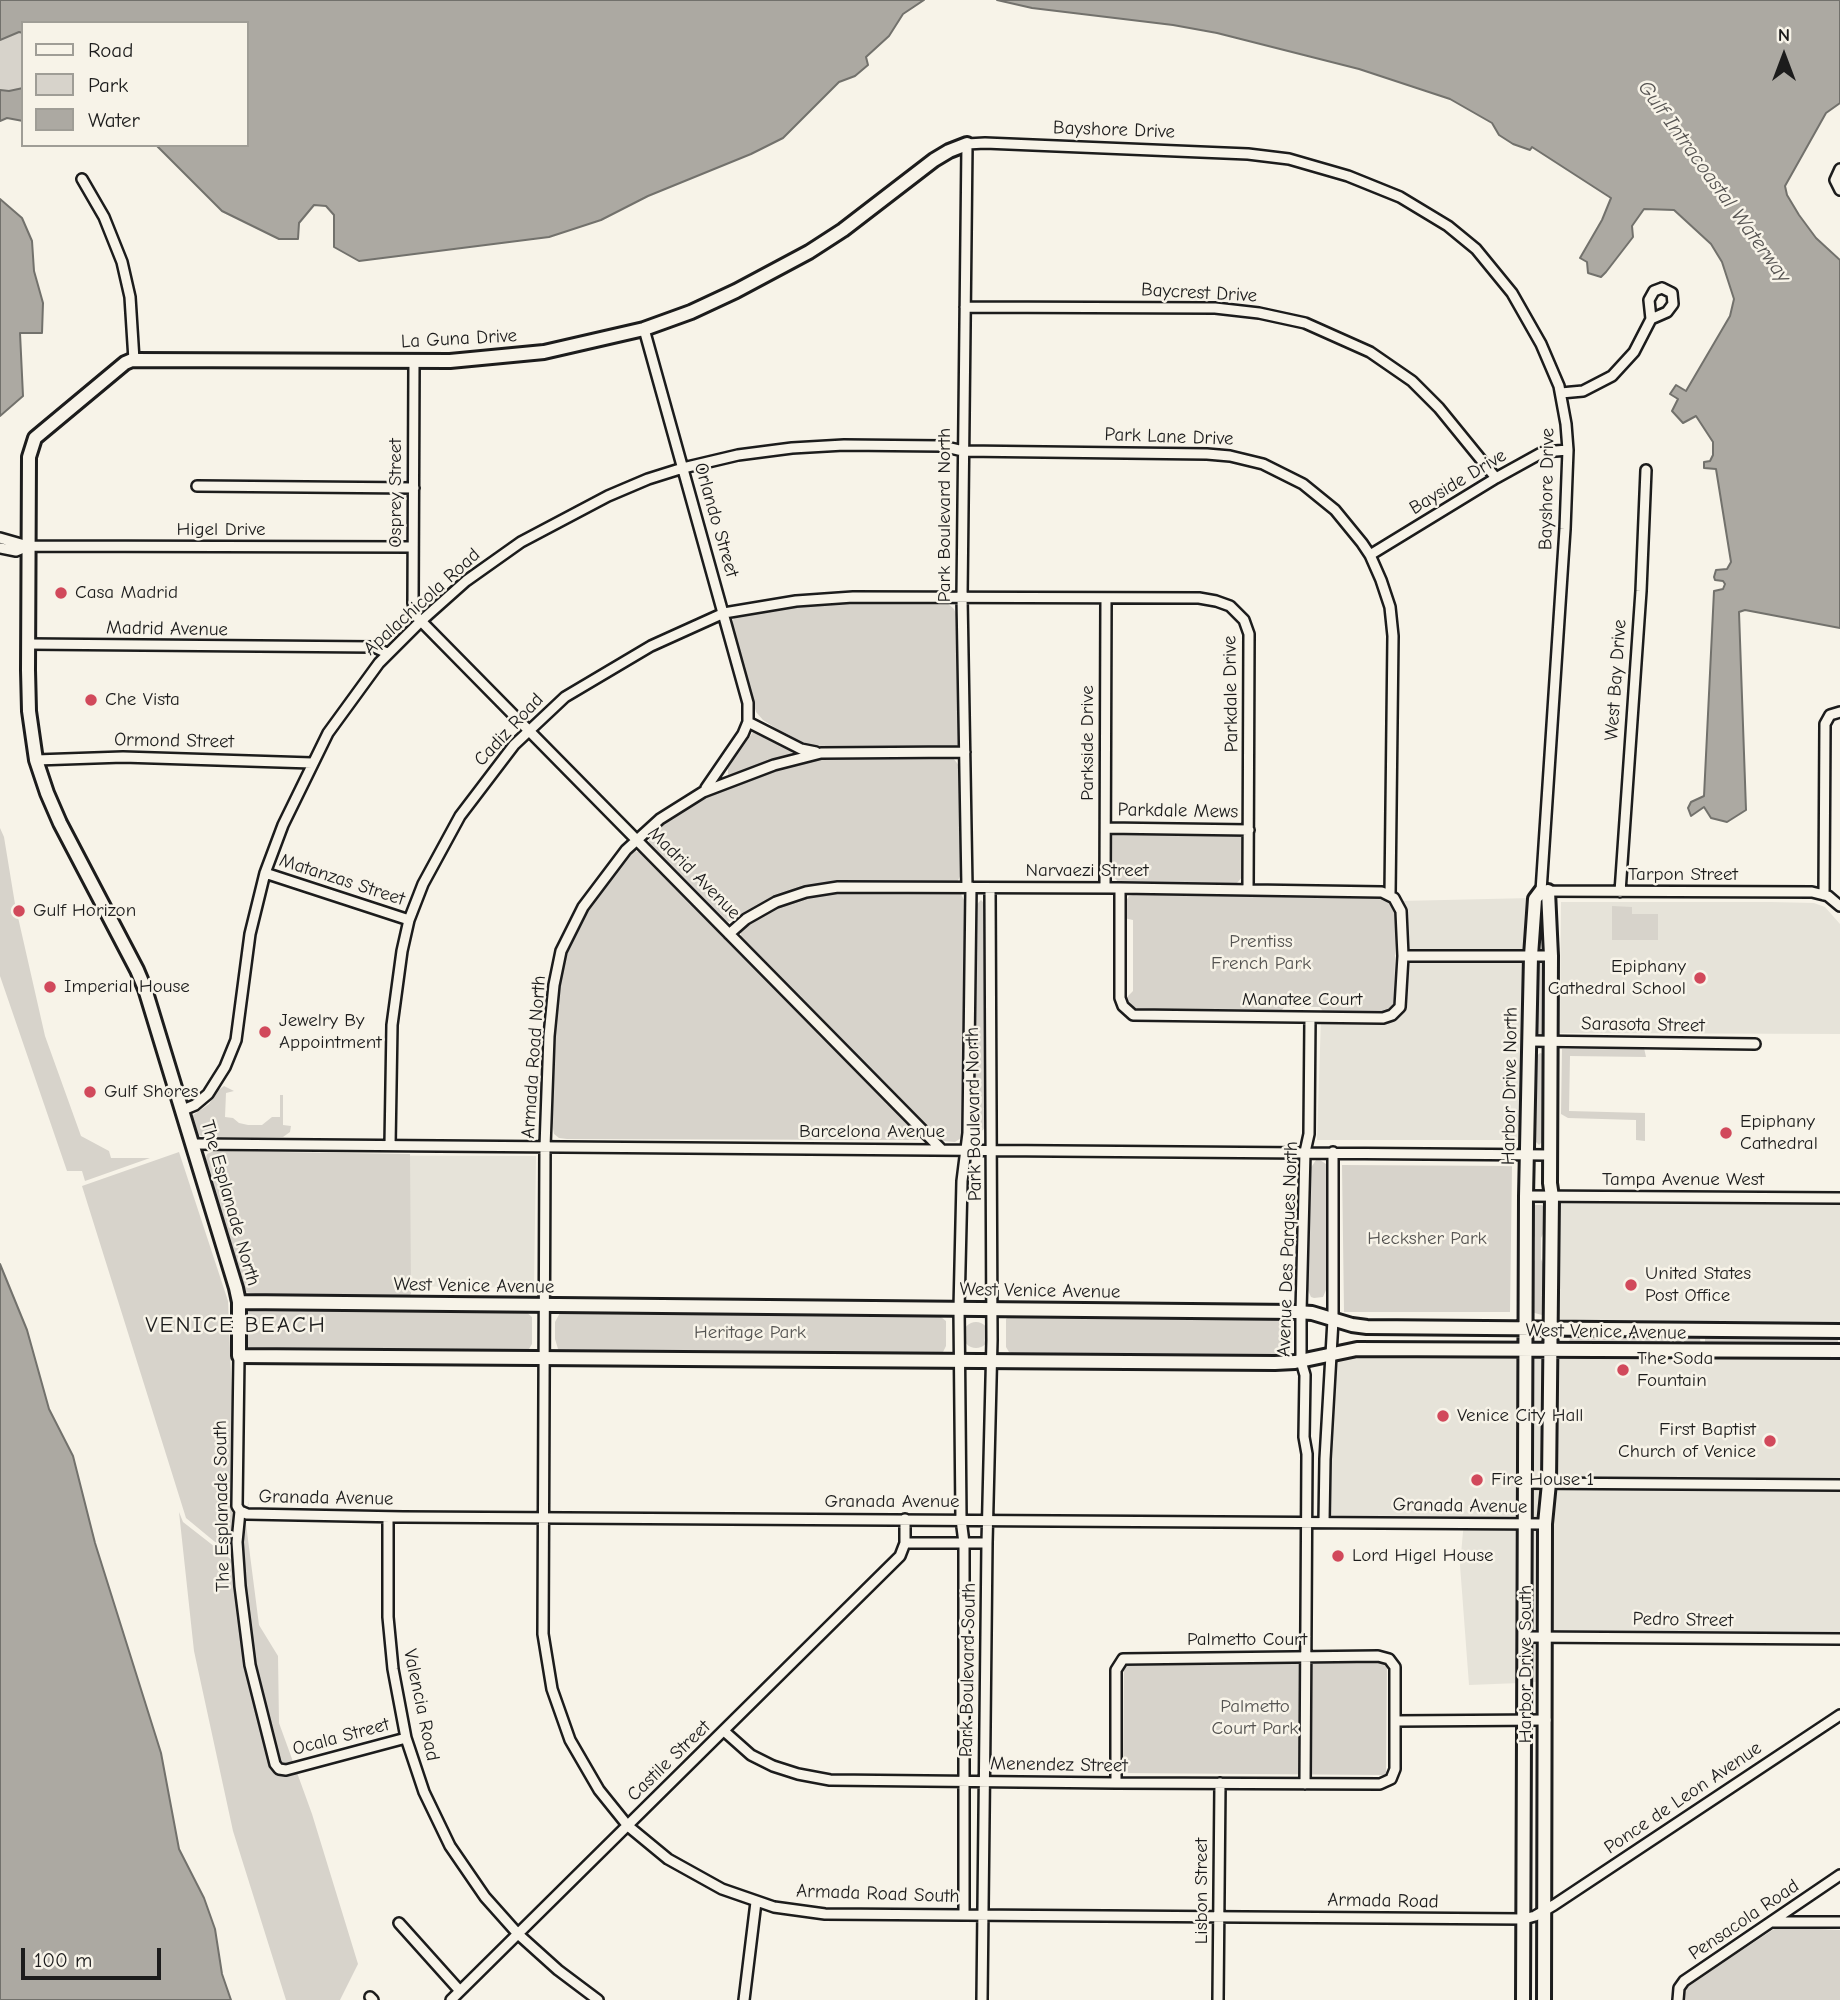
<!DOCTYPE html>
<style>
body{margin:0}
#map{position:relative;width:1840px;height:2000px;overflow:hidden;background:#f7f3e8;font-family:"Comic Neue",sans-serif}
canvas{display:block}
.legend{position:absolute;left:21px;top:21px;width:228px;height:126px;box-sizing:border-box;background:#f7f3e8;border:2px solid #9f9d96;margin:0;padding:9px 12px;list-style:none;font-size:21px;color:#1c1c1c}
.legend li{display:flex;align-items:center;gap:14px;height:35px}
.legend b{width:35px;border:2px solid #9f9d96}
.north{position:absolute;left:1749px;top:21px;width:70px;height:70px;-webkit-text-stroke:5px #f7f3e8;paint-order:stroke;rotate:0deg;font-size:19px;font-weight:700;line-height:28px;text-align:center;color:#1c1c1c}
.north::after{content:'';display:block;margin:auto;width:24px;height:32px;background:#1c1c1c;clip-path:polygon(50% 0,100% 100%,50% 72%,0 100%)}
.scale{position:absolute;left:21px;top:1948px;width:140px;height:32px;box-sizing:border-box;border:4px solid #1c1c1c;border-top:0;padding-left:9px;font-size:21px;line-height:24px;white-space:nowrap;color:#1c1c1c;-webkit-text-stroke:5px #f7f3e8;paint-order:stroke}
</style>
<div id="map">
<canvas width="1840" height="2000"></canvas>
<ul class="legend">
<li><b style="height:9px;background:#f7f3e8"></b>Road</li>
<li><b style="height:19px;background:#d7d3cb"></b>Park</li>
<li><b style="height:19px;background:#aca9a2"></b>Water</li>
</ul>
<div class="north">N</div>
<div class="scale">100 m</div>
</div>
<script>
const context = document.querySelector('canvas').getContext('2d');
context.lineJoin = 'round';
function fill(path, color) {
  context.fillStyle = color;
  context.fill(path, 'evenodd');
}
function shape(rows) {
  const path = new Path2D();
  for (const r of rows) {
    if (r.length === 3) {
      path.moveTo(r[0] + r[2], r[1]);
      path.arc(r[0], r[1], r[2], 0, 2 * Math.PI);
      continue;
    }
    path.moveTo(r[0], r[1]);
    for (let i = 2; i < r.length; i += 2) path.lineTo(r[i], r[i + 1]);
  }
  return path;
}
function strokePath(path, color, width, dash) {
  context.strokeStyle = color;
  context.lineWidth = width;
  context.lineCap = dash ? 'butt' : 'round';
  context.setLineDash(dash || []);
  context.stroke(path);
}
function write(font, color, halo, rows, align = 'center') {
  context.font = font + ' "Comic Neue",sans-serif';
  context.lineWidth = 5;
  context.setLineDash([]);
  context.textBaseline = 'middle';
  context.strokeStyle = halo;
  context.fillStyle = color;
  for (const [text, x, y, turn = 0] of rows) {
    context.save();
    context.translate(x, y);
    context.rotate((+turn || 0) * Math.PI / 180);
    context.textAlign = isNaN(turn) ? turn : align;
    if (halo) context.strokeText(text, 0, 0);
    context.fillText(text, 0, 0);
    context.restore();
  }
}
fill(shape([
 [1531,898,1519,1140,1317,1140,1321,1018,1382,1018,1398,1009,1405,1009,1401,901],
 [1561,902,1771,902,1814,903,1825,907,1840,924,1840,1034,1560,1033],
 [206,1155,536,1156,534,1288,245,1284],
 [1557,1194,1840,1194,1840,1326,1556,1323],
 [1358,1354,1520,1355,1520,1683,1469,1685,1460,1565,1464,1521,1324,1517,1323,1361],
 [1530,1356,1545,1356,1540,1682,1530,1682],
 [1555,1356,1840,1357,1840,1643,1550,1637]
]), '#e6e3d9');
fill(shape([
 [19,32,23,33,23,88,9,91,0,90,0,40],
 [871,601,937,601,946,602,954,609,958,619,961,740,958,745,952,748,810,746,797,742,763,720,756,712,732,625,734,617,792,606],
 [753,732,760,733,791,749,792,754,728,775,728,768],
 [944,756,953,758,961,768,962,873,957,882,825,884,786,893,728,922,712,910,652,849,649,842,650,833,686,807,742,780,785,766,829,757],
 [0,828,4,837,15,904,45,1036,81,1136,109,1151,111,1158,150,1158,85,1181,82,1171,67,1171,0,976],
 [1114,832,1237,833,1245,840,1243,876,1237,883,1228,885,1120,884,1111,874,1110,834],
 [635,851,642,853,916,1131,919,1136,918,1140,567,1139,559,1138,554,1134,550,1112,552,1043,557,993,566,947,596,893,625,857],
 [859,891,955,892,961,894,964,900,964,1130,961,1138,955,1142,943,1141,934,1135,741,938,741,929,744,925,777,907,817,894],
 [1137,894,1383,897,1391,901,1396,910,1394,1003,1387,1010,1376,1013,1324,1013,1320,1007,1284,1007,1280,1013,1143,1012,1134,1007,1126,998,1133,991,1133,920,1124,918,1125,903,1129,896],
 [981,900,986,905,984,1129,978,1134,972,1130,975,906],
 [1612,906,1632,907,1632,914,1658,914,1658,940,1612,940],
 [1537,960,1546,961,1545,1034,1540,1037,1535,1034],
 [1616,1048,1644,1048,1646,1057,1570,1056,1569,1111,1645,1113,1645,1141,1636,1140,1636,1120,1568,1118,1561,1114,1562,1049],
 [1540,1053,1544,1054,1544,1140,1539,1145,1534,1140,1534,1058],
 [224,1086,234,1091,226,1093,225,1117,233,1118,239,1123,248,1125,262,1125,272,1117,280,1117,280,1095,283,1095,283,1125,291,1126,290,1132,283,1137,206,1137,198,1135,192,1122,193,1115,209,1104,217,1091],
 [214,1151,410,1154,411,1294,409,1296,260,1295,246,1292,241,1284,205,1165,207,1154],
 [179,1152,228,1301,233,1420,232,1556,186,1518,82,1186],
 [1316,1160,1320,1160,1326,1164,1327,1172,1326,1290,1323,1297,1314,1298,1311,1297,1307,1288,1307,1193,1310,1169],
 [1342,1165,1512,1166,1510,1312,1344,1312],
 [1535,1205,1542,1205,1545,1209,1545,1230,1541,1238,1541,1259,1545,1269,1545,1313,1542,1315,1531,1312,1531,1269,1535,1259,1535,1238,1531,1229,1531,1209],
 [252,1309,525,1311,532,1317,532,1344,529,1349,520,1351,254,1349,248,1347,245,1342,245,1315],
 [561,1311,937,1314,946,1321,946,1346,943,1352,936,1355,566,1353,558,1349,555,1339,555,1322],
 [1011,1314,1286,1318,1292,1326,1291,1347,1287,1355,1281,1357,1016,1355,1009,1352,1006,1347,1006,1319],
 [976,1335,13],
 [1568,1334,1702,1334,1700,1339,1701,1345,1568,1344,1570,1339],
 [1705,1335,1836,1336,1838,1337,1838,1344,1832,1346,1705,1345],
 [249,1500,246,1524,259,1625,278,1656,279,1723,312,1814,358,1964,340,2000,286,2000,233,1831,194,1651,179,1512,183,1522,233,1561,236,1558],
 [1124,1660,1387,1662,1386,1775,1123,1773],
 [1777,1927,1840,1930,1840,2000,1685,2000,1685,1990,1689,1985]
]), '#d7d3cb');
const water = shape([
 [0,0,924,0,903,14,889,36,866,57,868,65,855,76,839,82,783,138,751,154,648,196,601,220,549,237,359,261,334,247,334,215,326,206,314,205,299,223,298,239,279,239,222,211,156,145,247,145,247,23,23,23,23,33,19,32,0,40,0,0],
 [997,0,1840,0,1840,103,1826,113,1785,186,1787,195,1799,215,1816,238,1840,260,1840,628,1745,610,1739,612,1746,810,1727,822,1711,818,1704,807,1691,816,1688,808,1691,802,1704,796,1714,591,1723,589,1725,584,1723,581,1715,580,1714,577,1716,570,1727,569,1731,562,1716,469,1704,468,1704,462,1710,461,1713,455,1713,442,1696,416,1683,423,1672,411,1678,399,1670,394,1676,385,1686,391,1730,316,1734,299,1722,262,1711,244,1674,210,1644,209,1632,226,1633,237,1606,272,1601,277,1588,273,1587,262,1580,258,1602,220,1611,198,1532,147,1530,150,1513,144,1499,135,1492,123,1450,99,1359,69,1217,33,1173,25,1032,8,997,0],
 [23,88,23,121,7,118,0,121,0,90,9,91,23,88],
 [0,199,22,218,32,241,34,271,43,303,42,333,20,333,23,396,0,416,0,199],
 [0,1264,27,1330,49,1409,73,1456,95,1543,161,1753,179,1849,204,1898,215,1929,222,1974,231,2000,0,2000,0,1264]
]);
fill(water, '#aca9a2');
strokePath(water, '#72716c', 2);
const street = shape([
 [1840,169,1835,180,1840,190],
 [82,179,104,217,122,262,130,297,134,360],
 [1662,288,1672,293,1673,304,1667,312,1651,319,1649,300,1654,291,1662,288],
 [965,307,1215,308,1259,313,1305,323,1370,352,1412,381,1439,408,1496,478],
 [644,329,748,703,748,722,743,734,706,788],
 [414,362,413,603,417,617,942,1150],
 [1561,393,1583,391,1612,376,1634,352,1651,319],
 [197,486,414,488],
 [0,538,28,546,413,547],
 [0,548,16,551,28,546],
 [1370,555,1496,478,1543,452,1568,450],
 [28,644,374,647,387,653],
 [748,722,801,749,816,752],
 [965,752,821,753,774,765,703,792,660,819,626,850,583,907,561,951,554,985,549,1036,545,1147,543,1634,552,1689,570,1740,599,1790,628,1826,668,1859,722,1889,774,1907,825,1914,1524,1919,1535,1916,1554,1905,1840,1715],
 [36,760,123,757,312,763],
 [1106,828,1249,830],
 [265,873,409,920],
 [967,887,962,597,967,144,985,143,1248,154,1289,159,1348,176,1400,197,1448,226,1476,249,1512,293,1541,344,1559,386,1566,424,1568,450,1565,529,1541,891,1812,892,1828,896,1840,906],
 [1105,888,1106,598],
 [1620,892,1641,591,1646,470],
 [1824,895,1825,724,1830,715,1840,712],
 [729,934,746,919,776,902,806,892,838,887,1120,888,1382,892,1394,898,1401,911,1403,956,1400,1007,1392,1015,1383,1018,1133,1015,1123,1006,1120,998,1120,888],
 [1403,956,1551,956],
 [1530,1041,1755,1044],
 [183,1110,195,1105,208,1094,225,1067,236,1040,250,934,265,873,283,825,328,733,379,663,420,622,466,581,521,542,608,496,648,479,683,468,738,455,792,448,844,445,942,446,963,451,1207,454,1230,456,1263,464,1303,484,1335,510,1362,543,1370,555,1381,580,1390,607,1393,636,1390,895],
 [193,1144,1550,1155],
 [390,1145,392,1025,402,951,409,920,423,884,460,816,514,745,565,697,651,646,724,613,796,601,853,597,1199,598,1216,601,1230,606,1244,620,1249,634,1248,890],
 [1526,1196,1840,1198],
 [239,1356,237,1506,240,1511,237,1542,240,1586,250,1665,275,1764,279,1769,286,1770,406,1738],
 [1523,1483,1840,1485],
 [240,1511,247,1514,403,1517,1545,1524],
 [388,1517,388,1617,393,1669,406,1738,424,1792,450,1846,485,1897,518,1934,558,1970,598,2000],
 [1324,1522,1325,1459,1333,1320,1333,1152],
 [905,1543,987,1543],
 [1525,1637,1840,1639],
 [1395,1721,1546,1720],
 [724,1731,751,1755,773,1766,798,1774,830,1780,1116,1783,1380,1784,1391,1779,1395,1769,1395,1667,1389,1659,1378,1656,1123,1659,1116,1670,1116,1783],
 [1305,1784,1307,1454,1304,1437,1305,1375,1301,1361,1301,1312,1305,1152,1309,1134,1310,1018],
 [964,1915,964,1543,961,1519,959,1309,962,1181,968,1133,971,887],
 [1773,1922,1840,1922],
 [399,1923,460,1991],
 [370,1997,373,2000],
 [451,2000,900,1556,905,1543,905,1519],
 [744,2000,756,1902],
 [982,2000,987,1543,992,1340,990,888],
 [1218,2000,1220,1783],
 [1678,2000,1679,1988,1684,1981,1840,1875]
]);
const secondary = shape([
 [967,144,949,151,934,160,843,230,809,252,736,291,691,312,644,329,544,352,450,361,132,360,125,363,35,438,29,457,28,670,29,711,36,760,47,793,60,823,137,970,145,989,236,1288,239,1302,239,1356,1275,1363,1295,1362,1357,1349,1840,1351],
 [239,1302,1296,1312,1312,1313,1352,1325,1367,1327,1840,1331],
 [1523,2000,1526,1196,1531,956,1535,899,1541,891],
 [1544,2000,1545,1524,1549,1483,1552,1197,1550,1183,1551,956,1548,891]
]);
strokePath(street, '#1c1c1c', 14);
strokePath(secondary, '#1c1c1c', 18);
strokePath(street, '#f7f3e8', 9);
strokePath(secondary, '#f7f3e8', 12);
for (const [x, y, r, color] of [
 [61,593,7,"#d1495b"],
 [91,700,7,"#d1495b"],
 [19,911,7,"#d1495b"],
 [1700,978,7,"#d1495b"],
 [50,987,7,"#d1495b"],
 [265,1032,7,"#d1495b"],
 [90,1092,7,"#d1495b"],
 [1726,1133,7,"#d1495b"],
 [1631,1285,7,"#d1495b"],
 [1623,1370,7,"#d1495b"],
 [1443,1416,7,"#d1495b"],
 [1770,1441,7,"#d1495b"],
 [1477,1480,7,"#d1495b"],
 [1338,1556,7,"#d1495b"]
]) {
  const dot = new Path2D();
  dot.arc(x, y, r, 0, 2 * Math.PI);
  context.fillStyle = color;
  context.fill(dot);
  strokePath(dot, '#f7f3e8', 2.5);
}
write('19px', '#1c1c1c', '#f7f3e8', [
 ["Bayshore Drive",1114,130,2],
 ["Baycrest Drive",1199,293,3],
 ["La Guna Drive",459,339,-3],
 ["Park Lane Drive",1169,437,2],
 ["Bayside Drive",1458,482,-31],
 ["Bayshore Drive",1547,489,-89],
 ["Osprey Street",396,493,-90],
 ["Park Boulevard North",945,515,-90],
 ["Orlando Street",716,520,74],
 ["Higel Drive",221,530],
 ["Apalachicola Road",422,602,-42],
 ["Madrid Avenue",167,629,1],
 ["West Bay Drive",1616,680,-86],
 ["Parkdale Drive",1231,694,-91],
 ["Cadiz Road",509,730,-47],
 ["Ormond Street",174,741,1],
 ["Parkside Drive",1088,743,-90],
 ["Parkdale Mews",1178,811,1],
 ["Narvaezi Street",1087,871],
 ["Madrid Avenue",694,873,45],
 ["Tarpon Street",1683,875],
 ["Matanzas Street",342,880,18],
 ["Manatee Court",1302,1000],
 ["Sarasota Street",1643,1025,1],
 ["Armada Road North",534,1057,-86],
 ["Harbor Drive North",1510,1086,-89],
 ["Park Boulevard North",974,1114,-91],
 ["Barcelona Avenue",872,1132],
 ["Tampa Avenue West",1683,1180],
 ["The Esplanade North",230,1203,74],
 ["Avenue Des Parques North",1288,1249,-88],
 ["West Venice Avenue",474,1286,1],
 ["West Venice Avenue",1040,1291,1],
 ["West Venice Avenue",1606,1332,1],
 ["Granada Avenue",326,1498,1],
 ["Granada Avenue",892,1502],
 ["The Esplanade South",222,1506,-91],
 ["Granada Avenue",1460,1506,1],
 ["Pedro Street",1683,1620,1],
 ["Palmetto Court",1247,1640],
 ["Harbor Drive South",1526,1664,-90],
 ["Park Boulevard South",968,1670,-89],
 ["Valencia Road",421,1705,78],
 ["Ocala Street",341,1737,-15],
 ["Castile Street",669,1761,-44],
 ["Menendez Street",1059,1765,1],
 ["Ponce de Leon Avenue",1683,1798,-34],
 ["Lisbon Street",1202,1891,-90],
 ["Armada Road South",878,1894,2],
 ["Armada Road",1383,1901,1],
 ["Pensacola Road",1744,1920,-34]
]);
write('19px', '#1c1c1c', '#f7f3e8', [
 ["Casa Madrid",75,593],
 ["Che Vista",105,700],
 ["Gulf Horizon",33,911],
 ["Epiphany",1686,967,"right"],
 ["Cathedral School",1686,989,"right"],
 ["Imperial House",64,987],
 ["Jewelry By",279,1021],
 ["Appointment",279,1043],
 ["Gulf Shores",104,1092],
 ["Epiphany",1740,1122],
 ["Cathedral",1740,1144],
 ["United States",1645,1274],
 ["Post Office",1645,1296],
 ["The Soda",1637,1359],
 ["Fountain",1637,1381],
 ["Venice City Hall",1457,1416],
 ["First Baptist",1756,1430,"right"],
 ["Church of Venice",1756,1452,"right"],
 ["Fire House 1",1491,1480],
 ["Lord Higel House",1352,1556]
], 'left');
write('19px', '#545351', '#f7f3e8', [
 ["Prentiss",1261,942],
 ["French Park",1261,964],
 ["Hecksher Park",1427,1239],
 ["Heritage Park",750,1333],
 ["Palmetto",1255,1707],
 ["Court Park",1255,1729]
]);
write('italic 21px', '#565452', '#f7f3e8', [
 ["Gulf Intracoastal Waterway",1714,182,54]
]);
context.letterSpacing = '2px';
write('23px', '#1c1c1c', '#f7f3e8', [
 ["VENICE BEACH",236,1325]
]);
context.letterSpacing = '0px';
</script>
